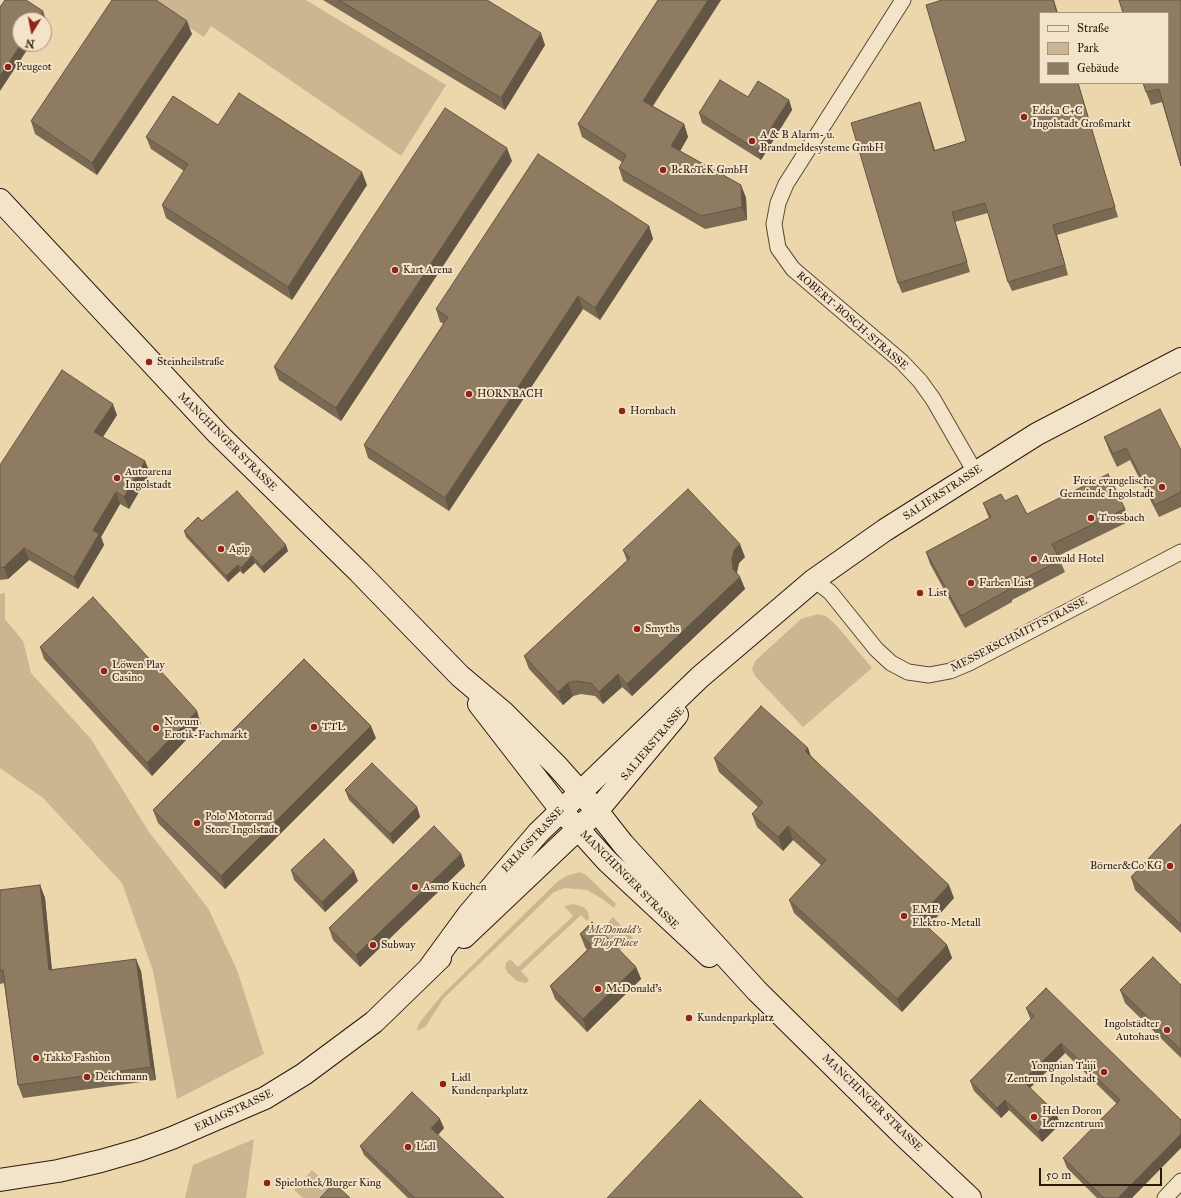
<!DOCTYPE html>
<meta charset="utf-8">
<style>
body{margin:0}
#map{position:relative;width:1181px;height:1198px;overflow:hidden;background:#ecd6ac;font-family:"IM FELL Great Primer",serif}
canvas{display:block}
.legend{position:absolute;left:1039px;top:12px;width:130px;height:72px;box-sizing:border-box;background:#f3e4c9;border:1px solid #a3937f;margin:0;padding:5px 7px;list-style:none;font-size:12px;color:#2b1910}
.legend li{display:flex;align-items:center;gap:8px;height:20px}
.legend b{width:20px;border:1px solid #a3937f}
.north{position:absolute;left:12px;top:12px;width:40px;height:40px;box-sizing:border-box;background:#f3e4c9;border:1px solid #a3937f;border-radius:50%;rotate:190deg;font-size:11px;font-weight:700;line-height:16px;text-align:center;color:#2b1910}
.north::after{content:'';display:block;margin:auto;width:14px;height:18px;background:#8f2418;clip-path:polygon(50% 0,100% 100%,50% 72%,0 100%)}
.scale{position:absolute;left:1039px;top:1168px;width:123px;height:18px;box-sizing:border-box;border:2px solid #2b1910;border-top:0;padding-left:5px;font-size:12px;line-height:14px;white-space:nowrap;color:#2b1910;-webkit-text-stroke:3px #f3e4c9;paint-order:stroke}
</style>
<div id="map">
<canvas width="1181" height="1198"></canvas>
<ul class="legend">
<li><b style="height:5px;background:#f3e4c9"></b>Straße</li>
<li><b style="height:11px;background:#cbb691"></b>Park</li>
<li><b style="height:11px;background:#8f7b61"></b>Gebäude</li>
</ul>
<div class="north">N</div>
<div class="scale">50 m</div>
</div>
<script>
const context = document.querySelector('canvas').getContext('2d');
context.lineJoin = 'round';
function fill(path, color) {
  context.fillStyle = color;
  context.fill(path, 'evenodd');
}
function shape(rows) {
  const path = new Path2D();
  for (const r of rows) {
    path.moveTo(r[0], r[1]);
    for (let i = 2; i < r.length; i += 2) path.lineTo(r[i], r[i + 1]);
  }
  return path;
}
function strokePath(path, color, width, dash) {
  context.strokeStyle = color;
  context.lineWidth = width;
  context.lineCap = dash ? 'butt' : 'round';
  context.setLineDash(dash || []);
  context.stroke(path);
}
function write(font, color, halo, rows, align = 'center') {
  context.font = font + ' "IM FELL Great Primer",serif';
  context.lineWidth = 4;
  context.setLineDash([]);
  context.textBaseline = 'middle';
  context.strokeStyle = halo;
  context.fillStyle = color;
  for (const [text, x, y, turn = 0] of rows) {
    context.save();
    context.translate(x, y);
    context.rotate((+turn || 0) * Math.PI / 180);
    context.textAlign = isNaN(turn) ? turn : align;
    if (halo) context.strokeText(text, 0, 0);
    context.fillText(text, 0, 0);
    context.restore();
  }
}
fill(shape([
 [148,0,306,0,446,85,401,156,211,26,204,37],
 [5,593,5,619,23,641,31,673,91,739,149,832,208,908,237,970,264,1054,177,1099,153,971,122,883,43,798,0,768,0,594],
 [818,614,826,616,837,626,872,668,803,727,755,676,752,669,755,661,801,619],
 [580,872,586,875,616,904,614,908,601,898,587,890,565,888,554,892,444,998,426,1026,418,1031,417,1029,420,1022,442,995,557,882,566,876],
 [573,904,584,907,588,912,589,919,587,921,581,915,521,971,529,980,526,983,517,981,508,973,505,968,506,963,510,959,518,967,573,916,564,906],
 [613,917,633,938,616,954,597,935],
 [254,1139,246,1198,185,1198,193,1165],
 [312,1170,334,1190,326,1198,303,1198,294,1190]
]), '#cbb691');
const street = shape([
 [903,0,786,184,778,203,774,224,778,248,793,269,902,362,920,381,933,399,975,472],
 [814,580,830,592,876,649,891,663,908,672,929,675,950,671,969,663,1181,552],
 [1165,1198,1181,1181]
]);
const secondary = shape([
 [0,200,218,434,359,572,460,676,504,713,557,766,597,811,623,844,757,991,903,1135,970,1198],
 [479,704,561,810,607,861,709,956],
 [464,937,597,811,677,715],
 [430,967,468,915,538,833,700,677,814,580,885,530,1037,434,1181,359],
 [0,1180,58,1171,101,1161,139,1150,172,1138,265,1098,304,1074,374,1022,440,958]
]);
strokePath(street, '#5b4837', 17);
strokePath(secondary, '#2b1910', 24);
strokePath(street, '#f3e4c9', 15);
strokePath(secondary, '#f3e4c9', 22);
fill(shape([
 [323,0,487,0,545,45,505,110],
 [658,0,721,0,653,106,684,124,688,137,680,151,741,185,746,198,747,220,705,229,623,181,619,168,622,162,582,137,578,124],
 [942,0,1054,0,1058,13,1040,83,1078,83,1118,217,1057,235,1068,275,1012,291,1008,282,988,213,955,222,970,272,902,293,898,283,920,102,935,150,966,141],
 [1181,0,1181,167,1162,102,1151,105,1146,92],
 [192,34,97,175,35,134,31,121],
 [748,97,789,100,792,110,761,160,702,123,699,113],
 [218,125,367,185,292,300,166,218,162,205,184,171,151,149,146,137],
 [512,161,341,421,279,380,274,367],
 [649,226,653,239,600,320,583,309,449,511,368,458,364,445,444,324,440,322,436,309],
 [117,415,103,437,145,461,150,473,129,509,120,504,101,537,104,545,78,589,29,560,8,579,0,580,0,465],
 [1104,437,1181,450,1181,507,1159,517,1130,460,1117,467,1109,450],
 [1005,501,1027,514,1125,509,1130,521,1058,556,1065,572,1012,600,1012,602,965,628,930,564,926,552,989,518,983,503],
 [202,521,288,551,264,573,255,563,243,574,240,571,228,582,186,537,184,531],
 [623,550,745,557,739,563,737,572,737,573,740,577,745,589,632,696,622,687,603,704,595,696,581,694,573,696,563,705,529,669,524,656,627,561],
 [40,647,201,724,152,776,44,659],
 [376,738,225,889,158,823,153,810],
 [808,748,810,755,954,898,928,927,947,945,952,958,902,1012,794,913,789,900,821,865,793,840,783,851,757,827,752,814,758,807,719,772,714,758],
 [345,790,417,807,420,817,393,844,349,800],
 [1181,824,1181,933,1135,890,1131,877],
 [461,854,465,866,360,967,333,940,329,928],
 [291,870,358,881,325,912,294,880],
 [40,885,45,898,52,970,141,971,156,1080,23,1098,18,1085,4,983,0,984,0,890],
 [580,934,636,967,641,979,587,1032,555,999,550,986,587,950,585,947],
 [1181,985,1181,1058,1125,1003,1120,990],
 [1026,1008,1181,1120,1132,1198,1097,1198,1067,1168,1063,1158,1117,1104,1065,1053,1030,1088,1056,1113,1060,1124,1042,1142,1009,1110,1001,1118,974,1091,970,1081,1031,1020,1030,1018],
 [444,1128,438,1135,504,1198,408,1198,364,1155,360,1146]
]), '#7b6a53');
fill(shape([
 [708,0,721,0,648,113,643,101],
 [43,11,46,20,44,24,44,20,37,20],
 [187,21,192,34,97,175,92,163],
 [541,33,545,45,505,110,501,98],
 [21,44,31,44,0,91,0,76],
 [789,100,792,110,761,160,757,150],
 [920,102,923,112,938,161,934,151],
 [684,124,688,137,676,158,671,146],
 [507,148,512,161,341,421,336,408],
 [362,172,367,185,292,300,288,287],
 [741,185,746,198,747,220,742,207],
 [1053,225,1057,235,1068,275],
 [649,226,653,239,600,320,595,308],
 [578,296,583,309,449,511,445,498],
 [113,404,117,415,99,443,94,432],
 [145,461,150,473,129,509,124,497],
 [116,492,120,504,101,537,104,545,78,589,74,577,93,530],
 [740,544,745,557,739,563,737,572,738,579,740,577,745,589,632,696,627,684,733,569,732,559,734,550],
 [286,545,288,551,264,573,262,567],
 [24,548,29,560,8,579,4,567],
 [252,556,255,563,243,574,241,568],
 [238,565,240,571,228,582,226,576],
 [618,674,622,687,603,704,599,692],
 [568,683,573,696,563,705,558,692],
 [197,711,201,724,152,776,147,763],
 [371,726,376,738,225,889,221,876],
 [808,748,813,762,805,751],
 [417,807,420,817,393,844,390,834],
 [788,826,793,840,783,851,778,837],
 [461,854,465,866,360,967,356,955],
 [354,871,358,881,325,912,322,902],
 [40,885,45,898,53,983,49,970],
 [949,885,954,898,923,932,918,918],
 [947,945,952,958,902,1012,897,999],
 [136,959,141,971,156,1080,151,1067],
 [636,967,641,979,587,1032,583,1019],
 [1061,1043,1065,1053,1027,1091,1023,1081],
 [1005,1100,1009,1110,1001,1118,997,1108],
 [1056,1113,1060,1124,1042,1142,1038,1132],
 [440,1119,444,1128,435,1138,431,1128],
 [1181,1134,1181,1148,1132,1198,1118,1198]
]), '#645644');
const building = shape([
 [5,0,26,0,43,11,37,20,20,20,20,44,21,44,0,76,0,7,5,0],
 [112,0,156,0,187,21,92,163,31,121,112,0],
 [339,0,487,0,541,33,501,98,339,0],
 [658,0,708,0,643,101,684,124,671,146,741,185,742,207,701,216,619,168,626,155,578,124,658,0],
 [942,0,1053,0,1057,13,1040,13,1040,83,1078,83,1115,207,1053,225,1065,265,1008,282,985,203,952,212,967,262,898,283,851,123,920,102,934,151,966,141,926,5,942,0],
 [1119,0,1181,0,1181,166,1159,89,1146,92,1143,83,1168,83,1168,13,1123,13,1119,0],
 [720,80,748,97,758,81,789,100,757,150,699,113,720,80],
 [239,93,362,172,288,287,162,205,188,164,146,137,173,96,218,125,239,93],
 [445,108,507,148,336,408,274,367,445,108],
 [538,154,649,226,595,308,578,296,445,498,364,445,448,317,436,309,538,154],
 [62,370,113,404,94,432,145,461,124,497,116,492,93,530,99,534,74,577,24,548,4,567,0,568,0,465,62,370],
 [1160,409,1181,450,1181,492,1155,505,1126,448,1113,454,1104,437,1160,409],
 [1108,474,1125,509,1052,544,1060,560,1007,588,1008,590,961,616,926,552,991,517,983,503,1001,494,1005,501,1017,495,1027,514,1108,474],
 [688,489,740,544,734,550,732,559,733,569,740,577,627,684,618,674,599,692,591,683,576,681,568,683,558,692,524,656,630,558,623,550,688,489],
 [237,491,286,545,262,567,252,556,241,568,238,565,226,576,184,531,198,517,202,521,237,491],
 [93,597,197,711,147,763,40,647,93,597],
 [304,659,371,726,221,876,153,810,304,659],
 [761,706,808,748,805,751,949,885,918,918,947,945,897,999,789,900,826,860,788,826,778,837,752,814,763,802,714,758,761,706],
 [372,763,417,807,390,834,345,790,372,763],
 [1181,824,1181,925,1131,877,1181,824],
 [434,826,461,854,356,955,329,928,434,826],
 [324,839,354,871,322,902,291,870,324,839],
 [40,885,49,970,136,959,151,1067,18,1085,3,970,0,970,0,890,40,885],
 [592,922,636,967,583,1019,550,986,592,946,580,934,592,922],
 [1153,957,1181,985,1181,1050,1120,990,1153,957],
 [1046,988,1181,1120,1181,1134,1118,1198,1104,1198,1063,1158,1120,1100,1061,1043,1023,1081,1056,1113,1038,1132,1005,1100,997,1108,970,1081,1034,1016,1026,1008,1046,988],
 [412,1092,440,1119,431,1128,504,1198,415,1198,360,1146,412,1092],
 [700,1100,803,1198,607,1198,700,1100],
 [334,1183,350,1198,320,1198,334,1183]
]);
fill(building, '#8f7b61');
strokePath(building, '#645644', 1);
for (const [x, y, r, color] of [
 [8,67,4,"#8f2418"],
 [1024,117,4,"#8f2418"],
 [752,141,4,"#8f2418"],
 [663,170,4,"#8f2418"],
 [395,270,4,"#8f2418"],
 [149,362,4,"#8f2418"],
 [469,394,4,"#8f2418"],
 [622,411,4,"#8f2418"],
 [117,478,4,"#8f2418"],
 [1162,487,4,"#8f2418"],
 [1091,518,4,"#8f2418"],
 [221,549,4,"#8f2418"],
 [1034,559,4,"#8f2418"],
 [971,583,4,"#8f2418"],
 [920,593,4,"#8f2418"],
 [637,629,4,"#8f2418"],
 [104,671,4,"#8f2418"],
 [314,727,4,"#8f2418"],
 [156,728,4,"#8f2418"],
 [197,823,4,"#8f2418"],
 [1170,866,4,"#8f2418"],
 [415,887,4,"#8f2418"],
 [904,916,4,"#8f2418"],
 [373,945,4,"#8f2418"],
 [598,989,4,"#8f2418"],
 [689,1018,4,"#8f2418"],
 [1167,1030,4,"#8f2418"],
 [36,1058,4,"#8f2418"],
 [1104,1072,4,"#8f2418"],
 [87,1077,4,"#8f2418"],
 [443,1084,4,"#8f2418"],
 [1034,1117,4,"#8f2418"],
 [408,1147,4,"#8f2418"],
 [267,1183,4,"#8f2418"]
]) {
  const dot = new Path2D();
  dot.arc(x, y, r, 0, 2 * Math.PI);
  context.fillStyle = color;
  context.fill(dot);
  strokePath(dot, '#f3e4c9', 1.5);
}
write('11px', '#2b1910', '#f3e4c9', [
 ["Peugeot",16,67],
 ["Edeka C+C",1032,111],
 ["Ingolstadt Großmarkt",1032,124],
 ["A & B Alarm- u.",760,135],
 ["Brandmeldesysteme GmbH",760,148],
 ["BeRoTeK GmbH",671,170],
 ["Kart Arena",403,270],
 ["Steinheilstraße",157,362],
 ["HORNBACH",477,394],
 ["Hornbach",630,411],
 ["Autoarena",125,472],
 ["Ingolstadt",125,485],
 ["Freie evangelische",1154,481,"right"],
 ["Gemeinde Ingolstadt",1154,494,"right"],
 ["Trossbach",1099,518],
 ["Agip",229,549],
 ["Auwald Hotel",1042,559],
 ["Farben List",979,583],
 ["List",928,593],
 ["Smyths",645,629],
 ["Löwen Play",112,665],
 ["Casino",112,678],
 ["Novum",164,722],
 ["Erotik-Fachmarkt",164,735],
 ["TTL",322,727],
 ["Polo Motorrad",205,817],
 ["Store Ingolstadt",205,830],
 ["Börner&Co KG",1162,866,"right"],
 ["Asmo Küchen",423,887],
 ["EME",912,910],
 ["Elektro-Metall",912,923],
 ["Subway",381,945],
 ["McDonald's",606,989],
 ["Kundenparkplatz",697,1018],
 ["Ingolstädter",1159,1024,"right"],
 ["Autohaus",1159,1037,"right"],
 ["Takko Fashion",44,1058],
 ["Yongnian Taiji",1096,1066,"right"],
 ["Zentrum Ingolstadt",1096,1079,"right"],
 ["Deichmann",95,1077],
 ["Lidl",451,1078],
 ["Kundenparkplatz",451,1091],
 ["Helen Doron",1042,1111],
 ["Lernzentrum",1042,1124],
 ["Lidl",416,1147],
 ["Spielothek/Burger King",275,1183]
], 'left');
write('11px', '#2b1910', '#f3e4c9', [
 ["ROBERT-BOSCH-STRASSE",852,321,41],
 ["MANCHINGER STRASSE",227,442,45],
 ["SALIERSTRASSE",943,493,-33],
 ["MESSERSCHMITTSTRASSE",1019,635,-27],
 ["SALIERSTRASSE",653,744,-50],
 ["ERIAGSTRASSE",533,840,-47],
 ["MANCHINGER STRASSE",629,880,45],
 ["MANCHINGER STRASSE",872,1103,44],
 ["ERIAGSTRASSE",234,1111,-25]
]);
write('italic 11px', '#5b4837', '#f3e4c9', [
 ["McDonald's",615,930],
 ["PlayPlace",615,943]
]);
</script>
